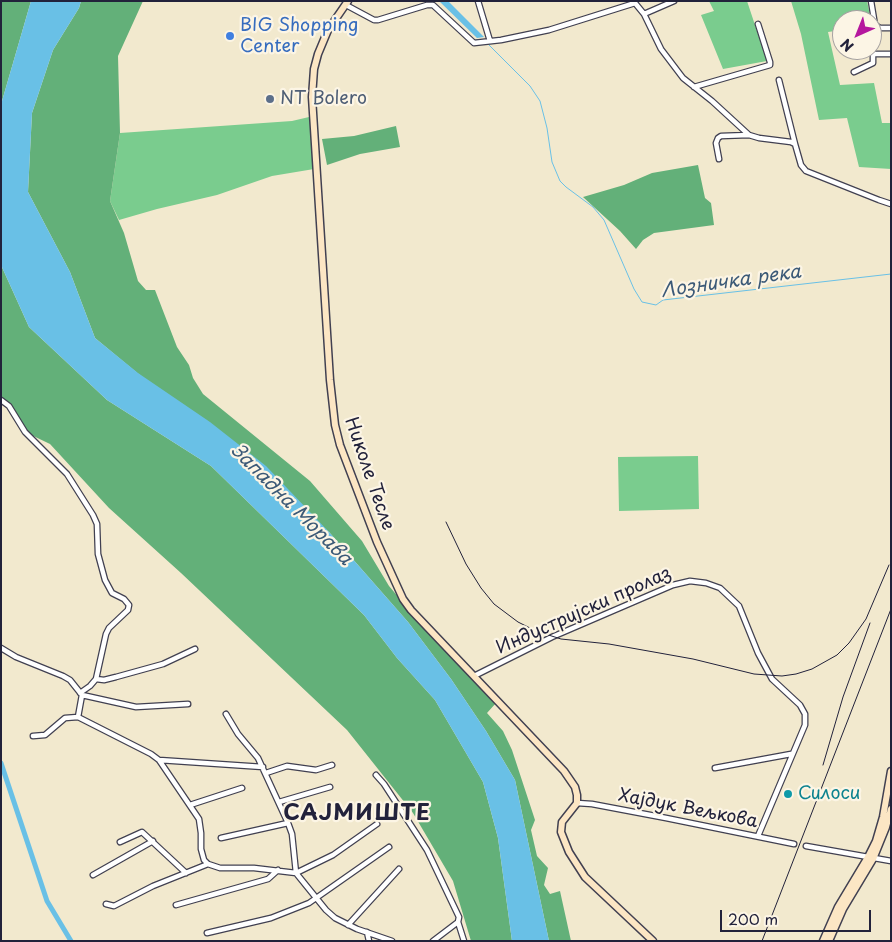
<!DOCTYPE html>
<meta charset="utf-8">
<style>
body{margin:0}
#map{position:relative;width:892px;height:942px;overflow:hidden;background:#f2e9ce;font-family:"Playpen Sans",sans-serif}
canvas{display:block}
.frame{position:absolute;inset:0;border:2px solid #22223b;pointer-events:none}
.north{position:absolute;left:832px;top:10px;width:50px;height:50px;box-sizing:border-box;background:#fcf5e5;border:1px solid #a5a1a1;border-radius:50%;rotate:224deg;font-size:14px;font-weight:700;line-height:20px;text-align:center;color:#22223b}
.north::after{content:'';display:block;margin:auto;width:18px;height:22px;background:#b5179e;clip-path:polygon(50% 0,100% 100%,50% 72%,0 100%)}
.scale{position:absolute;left:720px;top:910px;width:151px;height:22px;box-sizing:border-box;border:2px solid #22223b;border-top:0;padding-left:6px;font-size:15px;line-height:18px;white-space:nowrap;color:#22223b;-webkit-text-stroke:4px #fcf5e5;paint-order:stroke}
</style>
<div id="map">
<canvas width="892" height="942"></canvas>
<div class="frame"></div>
<div class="north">N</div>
<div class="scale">200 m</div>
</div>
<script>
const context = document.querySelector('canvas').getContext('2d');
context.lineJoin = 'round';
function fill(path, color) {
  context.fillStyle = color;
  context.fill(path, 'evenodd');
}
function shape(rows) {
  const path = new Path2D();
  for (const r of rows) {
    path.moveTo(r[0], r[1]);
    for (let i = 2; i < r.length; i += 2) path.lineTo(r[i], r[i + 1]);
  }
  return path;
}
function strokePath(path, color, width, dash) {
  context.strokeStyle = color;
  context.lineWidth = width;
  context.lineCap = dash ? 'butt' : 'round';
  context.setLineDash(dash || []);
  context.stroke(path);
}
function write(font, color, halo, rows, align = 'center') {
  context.font = font + ' "Playpen Sans",sans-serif';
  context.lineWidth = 4.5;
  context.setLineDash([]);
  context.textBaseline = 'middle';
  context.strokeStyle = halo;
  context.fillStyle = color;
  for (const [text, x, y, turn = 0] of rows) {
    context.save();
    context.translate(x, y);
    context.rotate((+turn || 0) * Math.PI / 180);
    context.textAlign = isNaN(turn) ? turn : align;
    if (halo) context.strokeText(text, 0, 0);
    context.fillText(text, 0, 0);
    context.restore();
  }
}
fill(shape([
 [709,1,747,1,767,61,723,69,701,15,714,11],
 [791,1,867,1,871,20,842,20,842,30,828,32,840,85,874,83,882,123,891,123,891,169,859,167,847,118,819,120,801,34],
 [309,117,313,142,314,169,272,176,217,195,157,209,119,220,110,201,120,133,292,121],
 [698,456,699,509,619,511,618,457]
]), '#7acc8e');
fill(shape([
 [1,1,31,1,2,101,1,116],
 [81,1,143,1,118,56,120,133,110,201,124,233,138,281,146,290,155,290,177,347,189,365,193,378,203,394,310,481,362,541,389,586,427,631,496,703,487,713,503,731,512,750,535,820,531,830,537,856,548,868,544,885,550,894,560,891,571,941,549,941,515,780,486,731,451,679,408,622,329,532,95,338,70,272,28,192,32,113,53,50,79,8],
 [396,126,400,147,360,154,327,165,322,139,354,136],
 [698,165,705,198,711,203,714,225,654,233,643,240,636,249,620,231,583,197,624,185,652,173],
 [1,265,29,327,107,400,211,466,364,615,397,658,435,700,483,782,498,838,512,941,471,941,453,881,413,813,347,730,181,573,109,508,50,444,25,432,10,406,1,400]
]), '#63b079');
fill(shape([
 [31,1,81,1,79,8,53,50,32,113,28,192,70,272,95,338,138,373,210,422,266,466,329,532,408,622,451,679,486,731,515,780,549,941,512,941,498,838,483,782,435,700,397,658,364,615,211,466,107,400,29,327,1,265,1,116,2,101],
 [439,1,448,1,484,37,477,38]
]), '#69c0e6');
strokePath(shape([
 [489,45,530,86,540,101,547,128,552,162,560,181,566,187,593,207,604,220,634,289,642,302,656,305,663,300,891,274]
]), '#69c0e6', 1);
strokePath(shape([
 [1,763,47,901,71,941]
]), '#69c0e6', 5);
const street = shape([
 [478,1,490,41],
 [871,1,875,25,880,28,891,28],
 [346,5,374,20,378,20,427,5,433,5,474,43,501,40,549,30,635,3,644,14,661,49,683,78,712,101,749,135,759,138,791,142,795,144,801,165,806,171,879,200,891,204],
 [644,14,674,1],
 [872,34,875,25],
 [872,47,873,54,891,54],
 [854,72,873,63,873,54],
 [779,80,795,144],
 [694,87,770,65,770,62,758,24],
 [719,159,716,143,718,138,721,136,749,135],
 [1,400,9,406,25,432,67,474,93,515,97,524,98,554,105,580,112,593,124,599,129,605,128,610,109,628,106,634,96,679,90,686,80,693],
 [1,648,16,657,63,676,70,680,82,695,78,717,151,754,159,760,199,819,201,833,201,849,204,860,208,864,220,868,254,868,296,873,326,910,335,918,357,929,392,941],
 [474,676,552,637,673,585,690,581,706,583,720,588,739,606,758,653,772,679,800,705,805,714,805,725,758,836],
 [96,679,104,680,116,677,163,664,195,649],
 [82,695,136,707,188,704],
 [226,714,238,734,258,758,288,823,292,834,296,873,333,855,377,824],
 [33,736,45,735,65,718,78,717],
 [159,760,263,767],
 [715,768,791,754],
 [266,773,287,766,316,770,332,765],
 [376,775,384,784,427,850,459,917,458,922,464,941],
 [279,802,330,787],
 [577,803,592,804,666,818,794,844],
 [190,805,242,788],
 [221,838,288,823],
 [120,842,142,832,186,873],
 [806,846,891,861],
 [93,875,153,841],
 [106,904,114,906,153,886,208,864],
 [176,905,268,879,278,870],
 [348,925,399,869],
 [367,932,369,941],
 [207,933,271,918,309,903,389,847],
 [433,941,458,922]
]);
const secondary = shape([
 [348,1,328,30,318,54,314,69,312,97,330,380,335,425,340,445,377,542,403,599,411,610,564,771,575,787,577,795,577,803,562,822,561,832,569,852,585,877,653,941],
 [823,941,838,907,868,857,876,841,883,817,891,771],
 [829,941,843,909,873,859,886,827,891,809]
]);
strokePath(street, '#414051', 7);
strokePath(secondary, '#414051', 9);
strokePath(street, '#fff', 4.5);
strokePath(secondary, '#fce6c4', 6);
strokePath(shape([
 [446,522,466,564,481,588,494,604,518,622,536,631,561,639,609,644,693,659,754,674,782,676,796,674,812,669,837,655,849,643,866,619,889,565],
 [823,765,843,697,870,623],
 [762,941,891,609]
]), '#22223b', 1);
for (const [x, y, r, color] of [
 [230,36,5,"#3f7fe0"],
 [270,99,5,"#5c6f8a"],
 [788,794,5,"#0f9aa8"]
]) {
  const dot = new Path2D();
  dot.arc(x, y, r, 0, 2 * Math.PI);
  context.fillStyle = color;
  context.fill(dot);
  strokePath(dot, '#fcf5e5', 2);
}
write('18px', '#366cbe', '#fcf5e5', [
 ["BIG Shopping",240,26],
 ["Center",240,47]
], 'left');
write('18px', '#4e5e75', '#fcf5e5', [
 ["NT Bolero",280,99]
], 'left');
write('18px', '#22223b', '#fcf5e5', [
 ["Николе Тесле",369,474,71],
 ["Индустријски пролаз",584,611,-24],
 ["Хајдук Вељкова",688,809,11]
]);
write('18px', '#0d838f', '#fcf5e5', [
 ["Силоси",798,794]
], 'left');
write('italic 19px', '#3b5977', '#fcf5e5', [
 ["Лозничка река",731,282,-8],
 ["Западна Морава",291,505,45]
]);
context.letterSpacing = '1px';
write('bold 22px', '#22223b', '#fcf5e5', [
 ["САЈМИШТЕ",357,814]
]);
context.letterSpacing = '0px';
</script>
